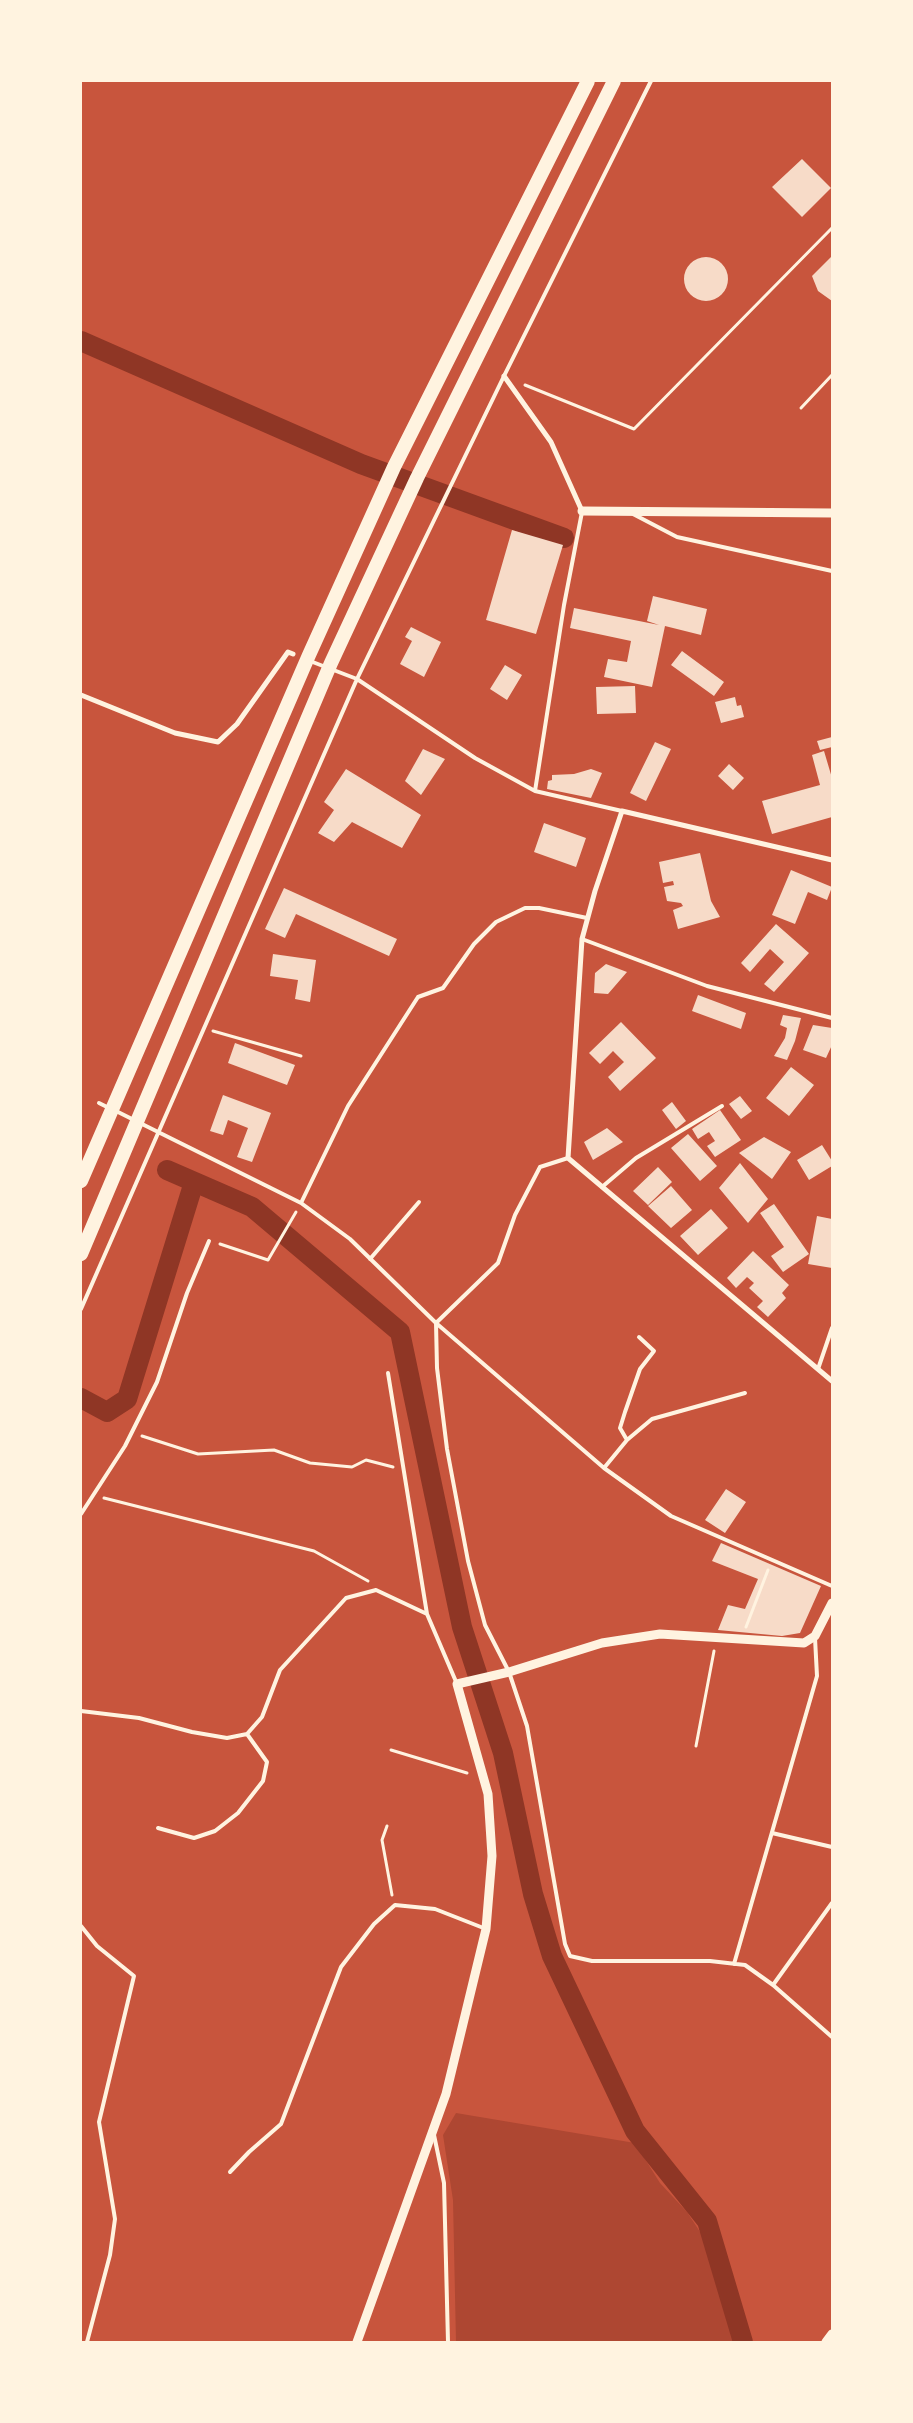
<!DOCTYPE html>
<style>
body{margin:0}
#map{position:relative;width:913px;height:2423px;overflow:hidden;background:#c8553d;font-family:"Nunito Sans",sans-serif}
canvas{display:block}
.frame{position:absolute;inset:0;border:82px solid #fff3e0;pointer-events:none}
</style>
<div id="map">
<canvas width="913" height="2423"></canvas>
<div class="frame"></div>
</div>
<script>
const context = document.querySelector('canvas').getContext('2d');
context.lineJoin = 'round';
function fill(path, color) {
  context.fillStyle = color;
  context.fill(path, 'evenodd');
}
function shape(rows) {
  const path = new Path2D();
  for (const r of rows) {
    if (r.length === 3) {
      path.moveTo(r[0] + r[2], r[1]);
      path.arc(r[0], r[1], r[2], 0, 2 * Math.PI);
      continue;
    }
    path.moveTo(r[0], r[1]);
    for (let i = 2; i < r.length; i += 2) path.lineTo(r[i], r[i + 1]);
  }
  return path;
}
function strokePath(path, color, width, dash) {
  context.strokeStyle = color;
  context.lineWidth = width;
  context.lineCap = dash ? 'butt' : 'round';
  context.setLineDash(dash || []);
  context.stroke(path);
}
fill(shape([
 [456,2113,635,2143,660,2183,687,2212,704,2238,734,2342,456,2342,453,2200,443,2135]
]), '#ae4732');
strokePath(shape([
 [81,341,361,464,564,538],
 [167,1170,252,1207,400,1332,462,1627,503,1753,533,1894,552,1956,635,2131,707,2221,743,2342],
 [81,1398,107,1412,127,1399,194,1182]
]), '#8f3625', 20);
fill(shape([
 [802,159,831,188,802,217,772,187],
 [832,256,832,301,818,291,812,276],
 [706,279,22],
 [512,530,563,545,536,634,486,620],
 [653,596,707,609,701,635,665,626,652,687,604,677,608,659,627,662,631,641,570,628,574,608,659,625,647,621],
 [411,627,441,642,424,677,400,664,412,641,405,637],
 [682,651,724,682,714,696,671,665],
 [505,665,522,675,507,700,490,689],
 [635,686,636,713,597,714,596,687],
 [735,697,737,706,741,705,744,717,721,723,715,702],
 [832,737,832,747,820,750,817,741],
 [655,742,671,749,646,801,630,793],
 [423,749,445,759,421,795,405,781],
 [824,751,832,778,832,817,772,834,762,801,820,785,812,755],
 [729,764,744,778,733,790,718,776],
 [346,769,421,815,402,848,352,822,334,842,318,833,334,810,324,802],
 [591,769,602,773,591,798,547,789,548,781,552,780,552,775,574,774],
 [544,823,586,838,576,867,534,852],
 [700,853,711,901,720,917,678,929,673,910,683,906,681,903,667,901,664,887,674,885,673,881,663,883,659,862],
 [791,870,832,887,827,900,808,892,795,924,772,915],
 [284,888,397,939,389,956,296,914,285,938,265,929],
 [776,924,809,953,774,992,764,984,784,962,770,949,750,972,741,963],
 [273,954,316,960,310,1002,295,999,298,980,270,976],
 [606,964,627,972,608,994,594,993,595,973],
 [698,995,746,1013,741,1029,692,1011],
 [783,1015,801,1018,795,1041,787,1060,774,1056,785,1038,787,1028,780,1025],
 [621,1022,656,1058,620,1091,608,1077,624,1062,613,1051,600,1064,589,1053],
 [813,1025,832,1028,832,1045,826,1058,803,1050],
 [235,1043,295,1065,287,1085,228,1063],
 [791,1067,814,1085,789,1116,766,1098],
 [223,1095,271,1113,252,1162,237,1157,248,1128,228,1120,223,1135,210,1131],
 [740,1096,752,1111,741,1119,729,1104],
 [672,1102,686,1121,676,1129,662,1110],
 [720,1110,741,1140,715,1157,707,1146,715,1141,709,1132,698,1139,692,1129],
 [607,1128,623,1142,593,1160,584,1142],
 [688,1134,717,1166,700,1181,671,1148],
 [764,1137,791,1152,772,1179,739,1153],
 [822,1145,832,1161,832,1166,809,1180,797,1160],
 [740,1163,768,1199,748,1223,719,1188],
 [658,1167,672,1182,648,1205,633,1191],
 [671,1186,692,1210,671,1228,648,1206],
 [774,1204,809,1254,783,1272,771,1256,784,1247,760,1213],
 [711,1209,728,1228,698,1255,680,1236],
 [817,1216,832,1219,832,1268,808,1264],
 [753,1251,789,1285,782,1293,786,1298,768,1317,757,1307,763,1301,749,1288,754,1283,747,1277,736,1288,727,1278],
 [726,1489,746,1502,725,1533,705,1520],
 [721,1543,821,1586,800,1633,782,1636,718,1630,728,1605,745,1609,758,1579,712,1561]
]), '#f7dbc8');
strokePath(shape([
 [525,385,634,429,832,228],
 [801,408,832,375],
 [213,1031,301,1056],
 [220,1244,268,1260,296,1212],
 [142,1436,198,1454,274,1450,310,1463,352,1467,366,1460,393,1467],
 [104,1498,314,1551,368,1581],
 [746,1627,768,1570],
 [696,1746,714,1651],
 [391,1750,467,1773],
 [387,1826,382,1840,392,1895]
]), '#fff3e0', 3);
strokePath(shape([
 [633,514,677,537,832,571],
 [310,661,357,679,475,758,535,791,622,811],
 [535,791,564,605,582,512],
 [582,939,707,986,832,1018],
 [99,1103,109,1108],
 [116,1111,134,1120],
 [140,1123,301,1203,350,1239,436,1323,604,1468,671,1516,832,1586],
 [568,1158,540,1167,515,1215,498,1263,436,1323,437,1368,447,1449,468,1561,485,1625,509,1672,527,1726,565,1944,570,1956,592,1961,710,1961,745,1965,773,1985,832,2037],
 [602,1187,636,1158,722,1106],
 [301,1203,348,1106,418,997,443,988,474,944,496,922,525,908,539,908,587,918],
 [370,1259,419,1202],
 [81,1309,357,679,504,376,651,81],
 [818,1369,832,1328],
 [388,1373,427,1614,457,1684],
 [627,1440,652,1419,745,1393],
 [604,1468,627,1440,620,1428,625,1412,640,1369,654,1351,639,1337],
 [81,1514,125,1446,157,1382,187,1293,209,1241],
 [81,1711,139,1718,192,1732,227,1738,247,1734,262,1717,280,1670,346,1598,376,1590,427,1614],
 [158,1828,194,1838,215,1831,238,1813,263,1781,267,1762,247,1734],
 [772,1833,832,1847],
 [81,1926,97,1946,134,1976,99,2122,115,2219,110,2255,87,2342],
 [734,1964,817,1676,815,1638],
 [773,1985,832,1903],
 [434,2135,444,2183,448,2342],
 [230,2172,249,2152,281,2124,341,1967,374,1924,395,1905,435,1909,486,1929]
]), '#fff3e0', 4);
strokePath(shape([
 [504,376,551,442,582,511],
 [81,695,175,733,218,742,237,724,288,652,293,654],
 [832,860,622,811,595,891,582,939,568,1158,832,1381]
]), '#fff3e0', 5);
strokePath(shape([
 [582,511,832,513],
 [357,2342,446,2094,486,1929,492,1856,488,1794,457,1684,509,1672,602,1643,660,1634,804,1643,815,1636,832,1603],
 [826,2342,832,2334]
]), '#fff3e0', 9);
strokePath(shape([
 [81,1181,309,655,394,467,588,81],
 [81,1254,331,663,417,478,614,81]
]), '#fff3e0', 14);
</script>
